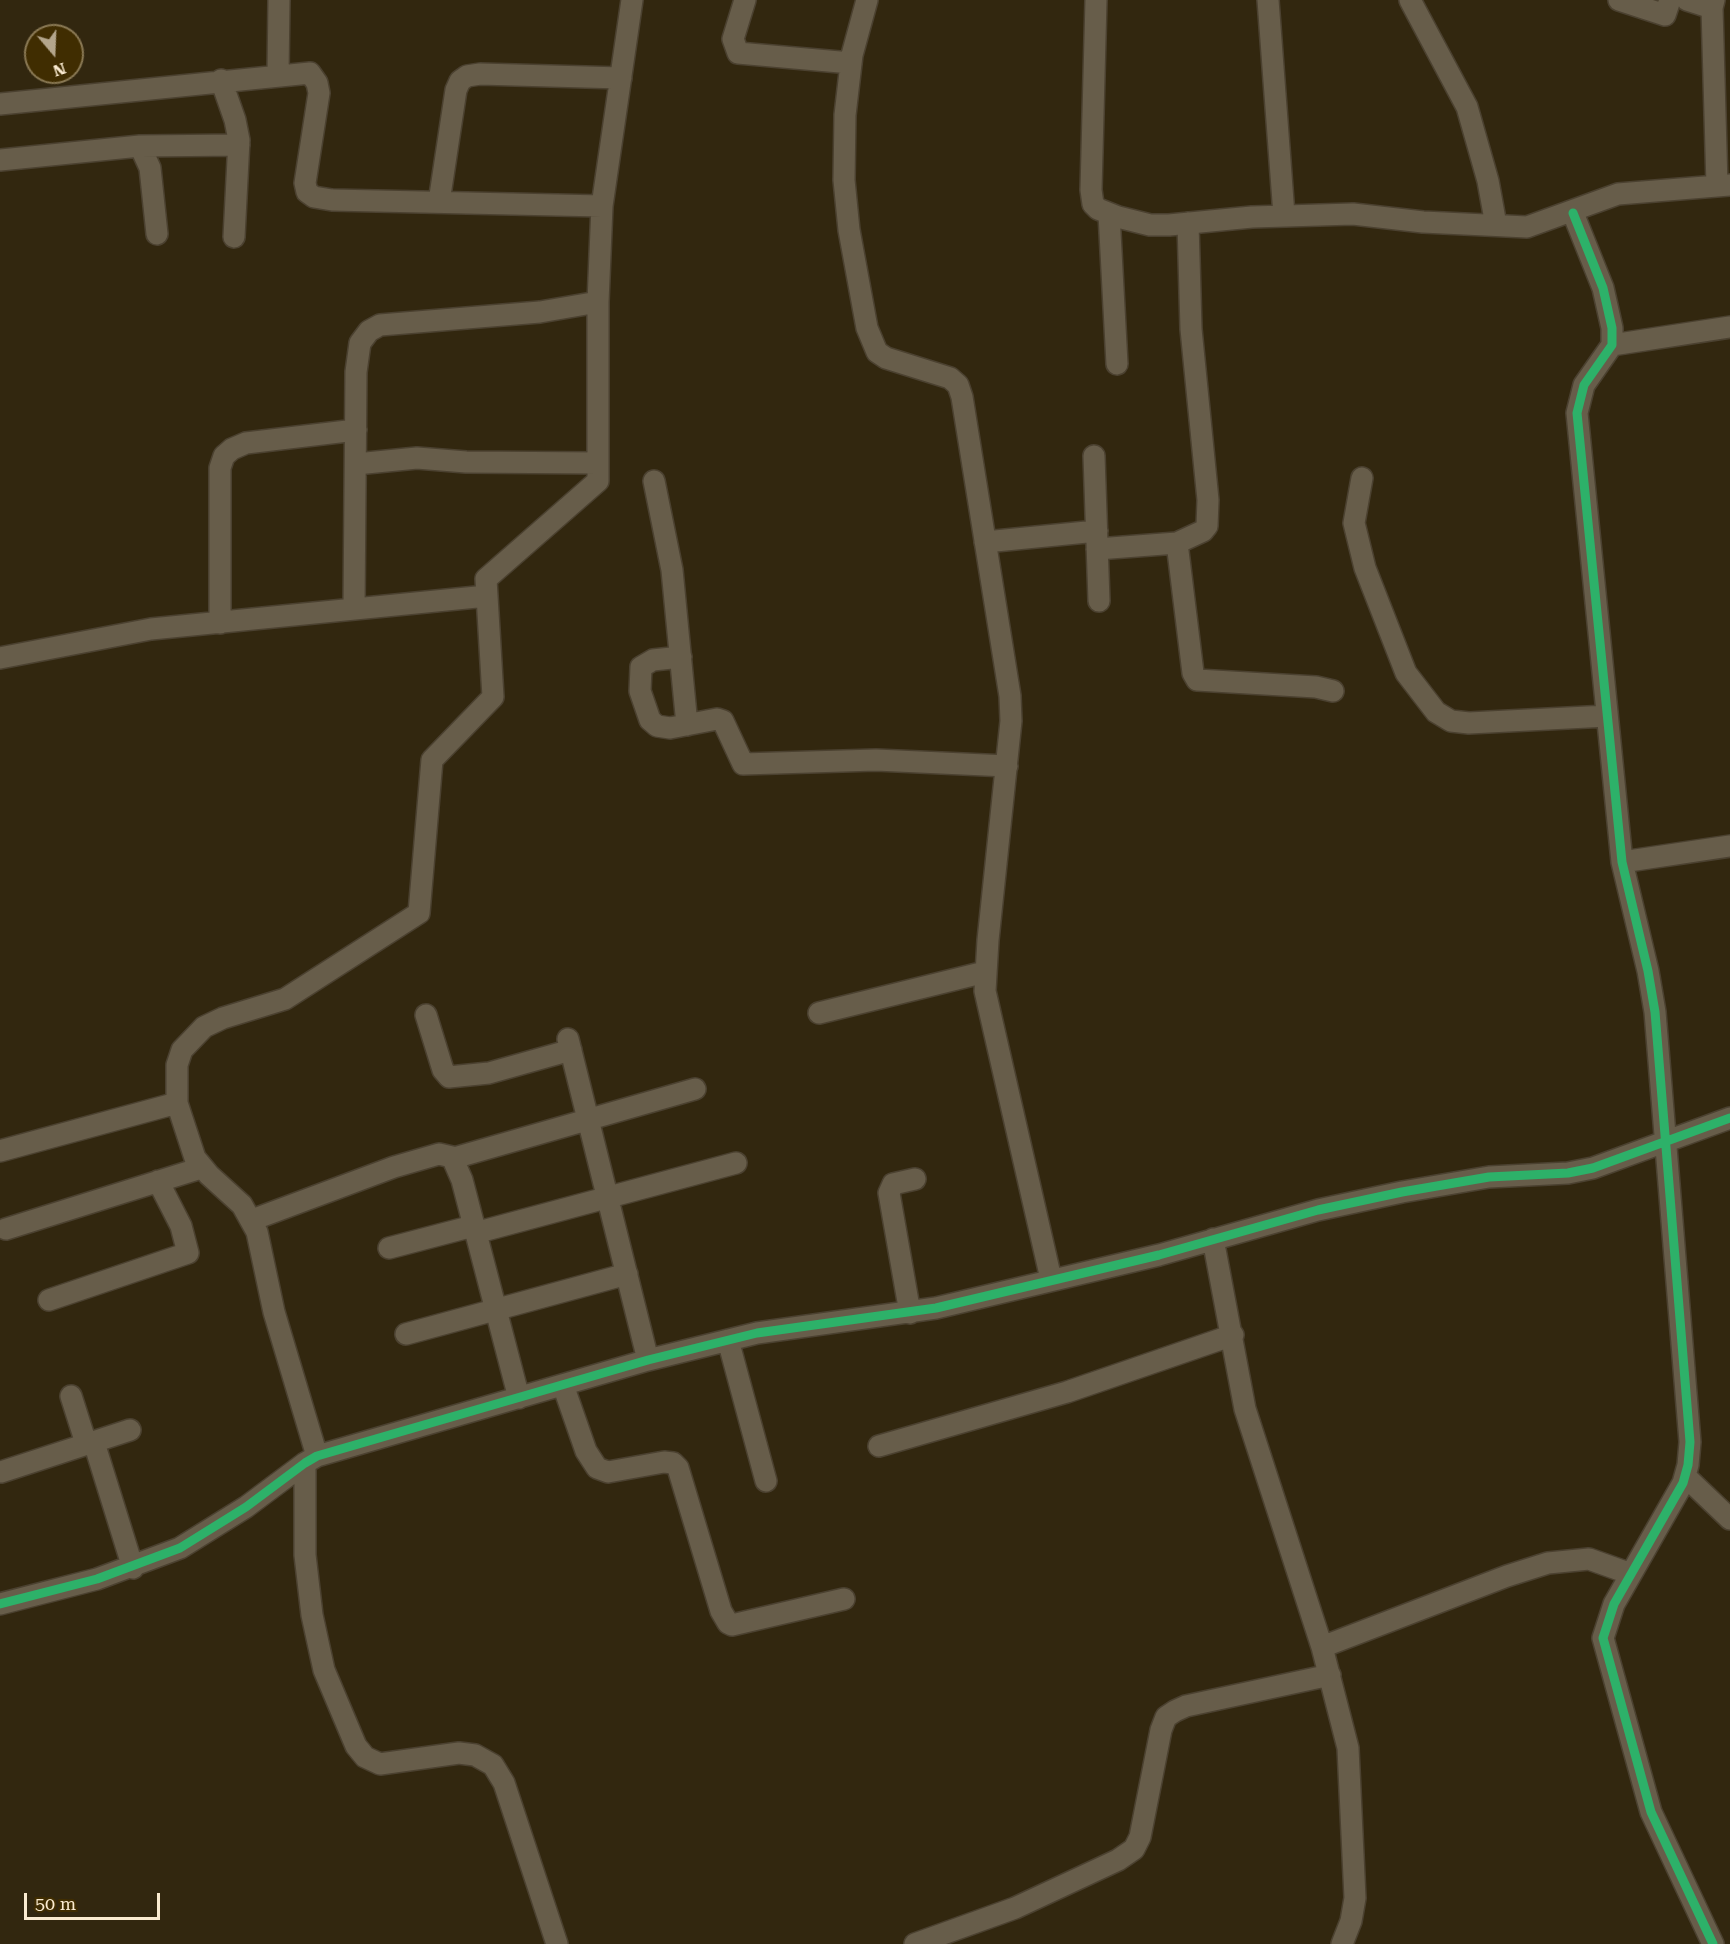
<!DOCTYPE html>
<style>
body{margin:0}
#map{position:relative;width:1730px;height:1944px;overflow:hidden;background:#32270f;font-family:"Roboto Serif",serif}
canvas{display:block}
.north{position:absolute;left:24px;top:24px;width:60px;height:60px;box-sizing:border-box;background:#402d01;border:2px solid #8a7954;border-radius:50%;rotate:161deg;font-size:16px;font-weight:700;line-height:24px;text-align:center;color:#faebd0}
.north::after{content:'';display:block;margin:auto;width:21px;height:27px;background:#b4a68c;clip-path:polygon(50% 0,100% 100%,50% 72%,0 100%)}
.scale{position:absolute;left:24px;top:1893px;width:136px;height:27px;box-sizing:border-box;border:3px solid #faebd0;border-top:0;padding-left:8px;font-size:18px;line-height:21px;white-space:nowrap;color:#faebd0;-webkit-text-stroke:4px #402d01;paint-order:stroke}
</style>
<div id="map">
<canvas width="1730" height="1944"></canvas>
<div class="north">N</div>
<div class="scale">50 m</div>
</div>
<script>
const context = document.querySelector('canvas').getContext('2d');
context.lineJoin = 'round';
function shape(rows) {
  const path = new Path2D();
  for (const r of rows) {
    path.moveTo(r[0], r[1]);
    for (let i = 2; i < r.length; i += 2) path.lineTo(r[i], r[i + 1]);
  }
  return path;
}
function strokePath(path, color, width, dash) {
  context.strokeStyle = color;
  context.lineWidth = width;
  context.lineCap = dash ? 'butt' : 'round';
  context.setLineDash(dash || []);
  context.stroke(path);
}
const street = shape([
 [745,0,733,39,738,53,851,63],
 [867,0,852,55,845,115,844,180,849,230,867,328,877,352,886,358,950,378,958,385,962,397,1010,696,1011,721,988,940,985,991,1051,1279],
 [1096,0,1091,190,1093,204,1098,209,1118,217,1150,225,1169,225,1252,217,1353,214,1423,222,1527,227,1618,194,1730,185],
 [1268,0,1284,215],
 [1410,0,1467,107,1488,181,1496,225],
 [1619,0,1665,15,1670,0],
 [1687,0,1712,8,1714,0],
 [1712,8,1717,186],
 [278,74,279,0],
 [221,80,235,120,239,140,234,237],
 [0,104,310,73,317,83,319,93,305,183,307,192,314,197,332,200,602,206],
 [140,146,150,168,157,234],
 [0,160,140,146,239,145],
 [439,202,456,90,460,81,467,76,480,74,621,78],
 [1573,213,1603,288,1612,328,1612,345,1584,385,1577,413,1622,862,1648,971,1655,1012,1690,1442,1688,1465,1683,1483,1614,1604,1603,1638,1651,1812,1713,1944],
 [1109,214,1117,364],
 [1612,345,1730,327],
 [1094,456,1099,601],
 [356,464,417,458,466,462,598,463],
 [1362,478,1354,523,1365,568,1406,673,1436,712,1451,721,1469,723,1607,716],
 [654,481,672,570,687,725],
 [985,542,1097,531],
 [1177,543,1193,673,1197,680,1316,687,1333,691],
 [1097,549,1177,543,1203,531,1207,526,1208,500,1191,329,1188,223],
 [354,609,356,372,360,343,369,331,380,325,540,312,598,302,602,206,632,0],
 [220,623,220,468,224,456,232,449,246,443,356,430],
 [681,657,653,660,641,667,640,691,650,720,657,726,670,728,717,719,723,721,743,764,876,760,1007,766],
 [0,658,151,629,487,596],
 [1622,862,1730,846],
 [819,1013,985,972],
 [426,1015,443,1070,449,1077,489,1073,571,1050],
 [568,1039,648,1360],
 [0,1151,177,1103],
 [454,1158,695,1089],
 [252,1220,394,1167,439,1154,452,1157,462,1180,519,1398],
 [6,1229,201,1168],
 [475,1233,736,1163],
 [1213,1239,1245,1409,1322,1647,1348,1748,1355,1898,1351,1921,1342,1944],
 [389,1248,473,1226],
 [49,1300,188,1253,181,1226,158,1181],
 [910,1313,889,1193,893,1184,915,1179],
 [406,1334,627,1274],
 [728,1340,766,1481],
 [563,1385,586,1451,597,1468,608,1472,664,1462,673,1463,678,1468,721,1611,728,1623,732,1625,844,1599],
 [71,1396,85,1440,96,1449,133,1568],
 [879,1446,1067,1392,1233,1335],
 [317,1456,274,1312,257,1232,242,1205,209,1175,195,1158,177,1103,177,1065,182,1050,204,1027,223,1018,285,999,419,913,432,760,493,697,486,579,598,481,598,302],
 [305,1463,305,1555,312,1615,324,1670,356,1746,365,1757,380,1764,459,1753,475,1755,493,1765,504,1783,557,1944],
 [1,1472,130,1430],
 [1685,1476,1730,1519],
 [0,1604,97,1579,180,1548,246,1507,305,1463,317,1456,648,1360,757,1333,936,1308,1159,1255,1318,1210,1402,1192,1489,1177,1568,1173,1593,1168,1730,1118],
 [1322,1647,1507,1576,1548,1563,1589,1559,1631,1574],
 [915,1944,1015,1908,1118,1860,1134,1849,1140,1837,1161,1730,1166,1717,1175,1711,1186,1706,1330,1675]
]);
strokePath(street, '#4b4130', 24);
strokePath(street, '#675d4a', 21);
strokePath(shape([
 [1573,213,1603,288,1612,328,1612,345,1584,385,1577,413,1622,862,1648,971,1655,1012,1690,1442,1688,1465,1683,1483,1614,1604,1603,1638,1651,1812,1713,1944],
 [0,1604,97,1579,180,1548,246,1507,305,1463,317,1456,648,1360,757,1333,936,1308,1159,1255,1318,1210,1402,1192,1489,1177,1568,1173,1593,1168,1730,1118]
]), '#2db169', 9);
</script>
